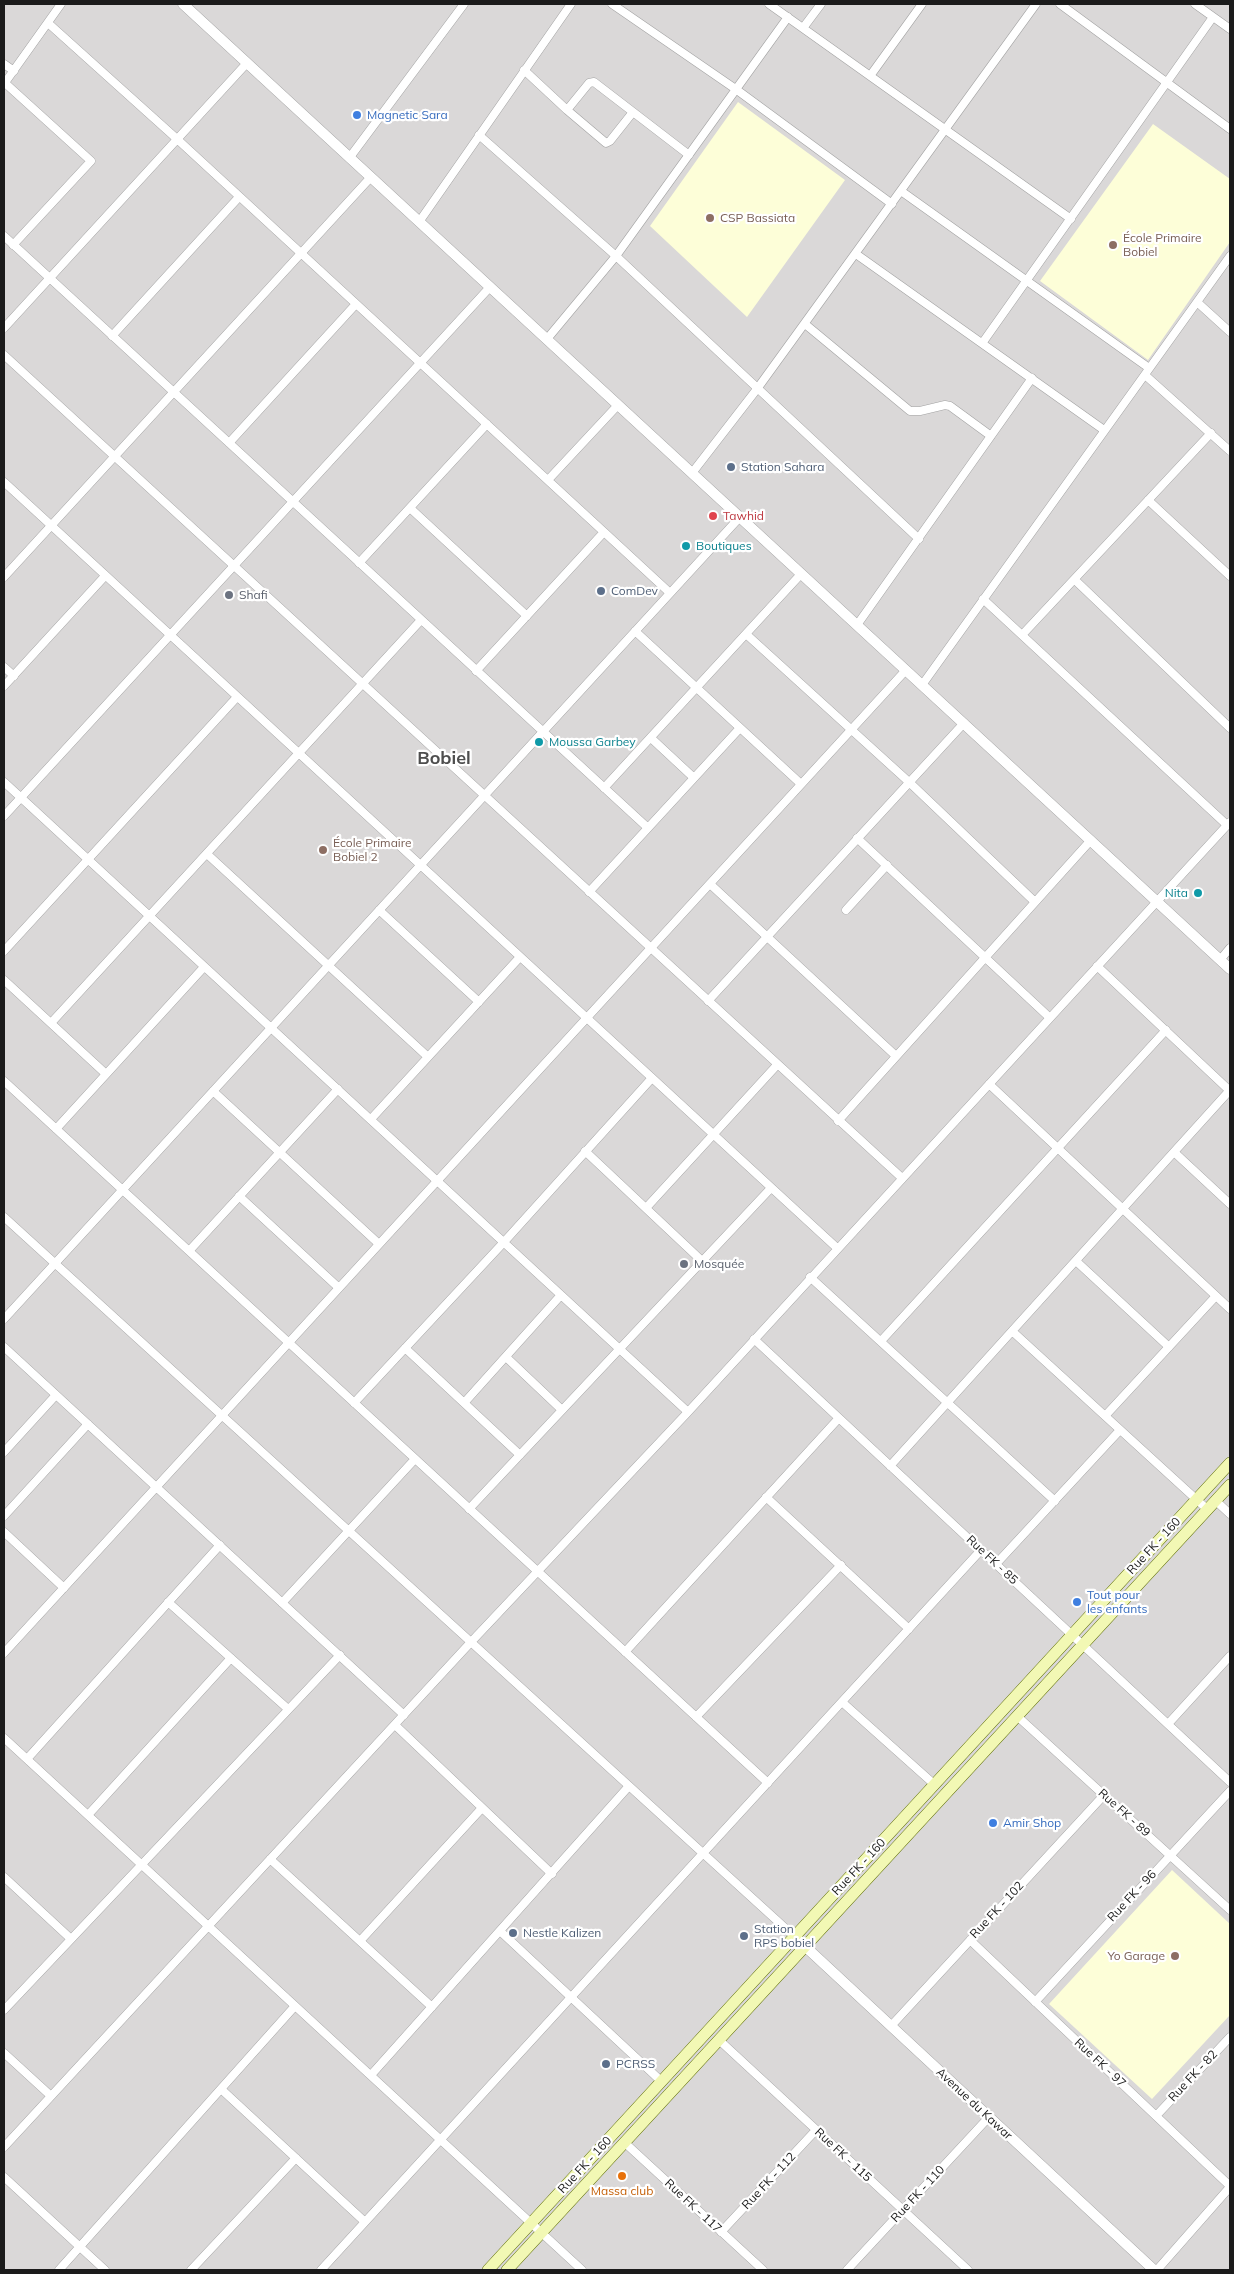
<!DOCTYPE html>
<meta charset="utf-8">
<style>
body{margin:0}
#map{position:relative;width:1234px;height:2274px;overflow:hidden;background:#ede9e1;font-family:Mulish,sans-serif}
canvas{display:block}
.frame{position:absolute;inset:0;border:5px solid #1b1b1b;pointer-events:none}
</style>
<div id="map">
<canvas width="1234" height="2274"></canvas>
<div class="frame"></div>
</div>
<script>
const context = document.querySelector('canvas').getContext('2d');
context.lineJoin = 'round';
function fill(path, color) {
  context.fillStyle = color;
  context.fill(path, 'evenodd');
}
function shape(rows) {
  const path = new Path2D();
  for (const r of rows) {
    path.moveTo(r[0], r[1]);
    for (let i = 2; i < r.length; i += 2) path.lineTo(r[i], r[i + 1]);
  }
  return path;
}
function strokePath(path, color, width, dash) {
  context.strokeStyle = color;
  context.lineWidth = width;
  context.lineCap = dash ? 'butt' : 'round';
  context.setLineDash(dash || []);
  context.stroke(path);
}
function write(font, color, halo, rows, align = 'center') {
  context.font = font + ' Mulish,sans-serif';
  context.lineWidth = 4.5;
  context.setLineDash([]);
  context.textBaseline = 'middle';
  context.strokeStyle = halo;
  context.fillStyle = color;
  for (const [text, x, y, turn = 0] of rows) {
    context.save();
    context.translate(x, y);
    context.rotate((+turn || 0) * Math.PI / 180);
    context.textAlign = isNaN(turn) ? turn : align;
    if (halo) context.strokeText(text, 0, 0);
    context.fillText(text, 0, 0);
    context.restore();
  }
}
fill(shape([
 [4,4,1230,4,1230,2270,4,2270]
]), '#dad8d8');
fill(shape([
 [738,102,845,180,747,317,650,226],
 [1153,124,1230,179,1230,242,1148,360,1040,281],
 [1172,1870,1230,1924,1230,2015,1152,2099,1049,2004]
]), '#fdfed8');
const minor = shape([
 [612,4,737,90,892,204],
 [769,4,1071,219],
 [1060,4,1230,129],
 [1195,4,1230,29],
 [48,23,177,139,604,532,476,671],
 [803,28,821,4],
 [4,64,14,71],
 [524,70,567,110,589,83,594,82,689,155],
 [870,76,922,4],
 [5,83,91,161,13,245],
 [4,84,61,4],
 [567,110,606,143,610,141,633,112],
 [479,135,616,256,919,539],
 [350,157,464,4],
 [901,191,1149,368],
 [419,222,571,4],
 [4,236,648,828],
 [856,254,1104,430],
 [1197,302,1230,332],
 [805,324,910,411,920,411,945,405,950,406,991,436],
 [4,328,247,63],
 [112,336,239,197],
 [547,339,616,256,788,17],
 [983,342,1213,17],
 [4,355,902,1178],
 [1145,375,1230,451],
 [229,443,356,304],
 [692,473,757,389,1036,4],
 [548,480,618,405],
 [4,482,837,1248],
 [1148,500,1230,576],
 [410,508,527,616],
 [604,532,670,593],
 [359,563,487,424],
 [4,577,371,177],
 [1075,580,1230,728],
 [983,599,1227,825],
 [857,625,1032,378],
 [635,631,801,784],
 [746,634,909,782,1035,902],
 [1022,635,1211,433],
 [4,667,14,676],
 [922,685,1230,256],
 [4,686,105,576],
 [651,738,694,778],
 [4,782,688,1412],
 [604,788,801,574],
 [4,816,490,287],
 [857,838,1050,1018],
 [207,854,428,1057],
 [710,884,896,1056],
 [589,892,740,728],
 [379,910,479,1002],
 [846,910,887,865],
 [4,951,237,697],
 [1220,960,1230,948],
 [1097,966,1230,1091],
 [4,980,106,1074],
 [708,1001,964,723],
 [51,1023,421,620],
 [4,1081,768,1783],
 [989,1084,1230,1309],
 [213,1091,379,1244],
 [371,1119,520,957],
 [838,1121,1091,840],
 [56,1129,204,967],
 [585,1151,702,1261],
 [1174,1152,1230,1204],
 [239,1196,339,1288],
 [646,1208,777,1065],
 [4,1217,795,1937],
 [189,1251,338,1089],
 [1076,1261,1169,1347],
 [810,1277,1055,1501],
 [4,1319,740,517],
 [1012,1331,1208,1510],
 [754,1339,1230,1782],
 [881,1341,1166,1030],
 [4,1347,404,1715],
 [405,1348,520,1455],
 [506,1357,562,1410],
 [354,1403,504,1242,652,1078],
 [464,1403,561,1295],
 [1105,1416,1216,1296],
 [4,1452,56,1395],
 [890,1466,1230,1090],
 [766,1497,909,1629],
 [1216,1501,1230,1514],
 [469,1509,771,1188],
 [4,1516,88,1424],
 [4,1532,64,1588],
 [996,1564,1120,1430],
 [168,1602,288,1709],
 [282,1603,415,1459],
 [625,1652,839,1418],
 [4,1653,906,670],
 [842,1702,935,1785],
 [1017,1716,1230,1910],
 [696,1717,841,1565],
 [1168,1724,1230,1656],
 [395,1725,552,1874],
 [4,1738,582,2270],
 [27,1759,220,1545],
 [88,1815,231,1658],
 [270,1859,432,2007],
 [4,1877,71,1939],
 [500,1931,661,2081],
 [970,1940,1230,2186],
 [360,1941,482,1808],
 [1035,2002,1230,1791],
 [4,2010,340,1655],
 [891,2026,1104,1795],
 [719,2040,968,2270],
 [4,2053,51,2096],
 [371,2075,629,1786],
 [221,2089,365,2222],
 [1156,2116,1230,2037],
 [624,2142,763,2270],
 [4,2147,471,1642,688,1412,1230,822],
 [4,2177,105,2270],
 [721,2232,816,2130],
 [59,2270,295,2006],
 [191,2270,296,2158],
 [321,2270,981,1550],
 [847,2270,989,2117],
 [1157,2270,1230,2187]
]);
const tertiary = shape([
 [183,4,1230,969],
 [795,1937,1154,2270]
]);
const secondary = shape([
 [488,2270,1230,1463],
 [507,2270,1230,1485]
]);
strokePath(minor, '#a2a2a2', 9);
strokePath(tertiary, '#a2a2a2', 11);
strokePath(secondary, '#5f6f06', 12);
strokePath(minor, '#fff', 8);
strokePath(tertiary, '#fff', 10);
strokePath(secondary, '#f2f8b4', 11);
for (const [x, y, r, color] of [
 [357,115,5,"#3f7fe0"],
 [710,218,5,"#8d6e63"],
 [1113,245,5,"#8d6e63"],
 [731,467,5,"#5c6f8a"],
 [713,516,5,"#e0444e"],
 [686,546,5,"#0f9aa8"],
 [601,591,5,"#5c6f8a"],
 [229,595,5,"#6b7280"],
 [539,742,5,"#0f9aa8"],
 [323,850,5,"#8d6e63"],
 [1198,893,5,"#0f9aa8"],
 [684,1264,5,"#6b7280"],
 [1077,1602,5,"#3f7fe0"],
 [993,1823,5,"#3f7fe0"],
 [513,1933,5,"#5c6f8a"],
 [744,1936,5,"#5c6f8a"],
 [1175,1956,5,"#8d6e63"],
 [606,2064,5,"#5c6f8a"],
 [622,2176,5,"#e8710a"]
]) {
  const dot = new Path2D();
  dot.arc(x, y, r, 0, 2 * Math.PI);
  context.fillStyle = color;
  context.fill(dot);
  strokePath(dot, '#fff', 2);
}
write('12px', '#366cbe', '#fff', [
 ["Magnetic Sara",367,115],
 ["Tout pour",1087,1595],
 ["les enfants",1087,1609],
 ["Amir Shop",1003,1823]
], 'left');
write('12px', '#785e54', '#fff', [
 ["CSP Bassiata",720,218],
 ["École Primaire",1123,238],
 ["Bobiel",1123,252],
 ["École Primaire",333,843],
 ["Bobiel 2",333,857],
 ["Yo Garage",1165,1956,"right"]
], 'left');
write('12px', '#4e5e75', '#fff', [
 ["Station Sahara",741,467],
 ["ComDev",611,591],
 ["Station",754,1929],
 ["RPS bobiel",754,1943],
 ["Nestle Kalizen",523,1933],
 ["PCRSS",616,2064]
], 'left');
write('12px', '#be3a42', '#fff', [
 ["Tawhid",723,516]
], 'left');
write('12px', '#0d838f', '#fff', [
 ["Boutiques",696,546],
 ["Moussa Garbey",549,742],
 ["Nita",1188,893,"right"]
], 'left');
write('12px', '#5b616d', '#fff', [
 ["Shafi",239,595],
 ["Mosquée",694,1264]
], 'left');
write('12px', '#1b1b1b', '#fff', [
 ["Rue FK - 160",1154,1546,-47],
 ["Rue FK - 85",992,1560,43],
 ["Rue FK - 89",1124,1813,42],
 ["Rue FK - 160",859,1867,-47],
 ["Rue FK - 96",1132,1896,-47],
 ["Rue FK - 102",997,1910,-47],
 ["Rue FK - 97",1100,2063,43],
 ["Rue FK - 82",1193,2076,-47],
 ["Avenue du Kawar",974,2104,43],
 ["Rue FK - 115",843,2155,43],
 ["Rue FK - 160",585,2165,-47],
 ["Rue FK - 112",769,2181,-47],
 ["Rue FK - 110",918,2194,-47],
 ["Rue FK - 117",693,2206,43]
]);
write('12px', '#c56008', '#fff', [
 ["Massa club",622,2191]
]);
write('bold 18px', '#4e4e4e', '#fff', [
 ["Bobiel",444,759]
]);
</script>
